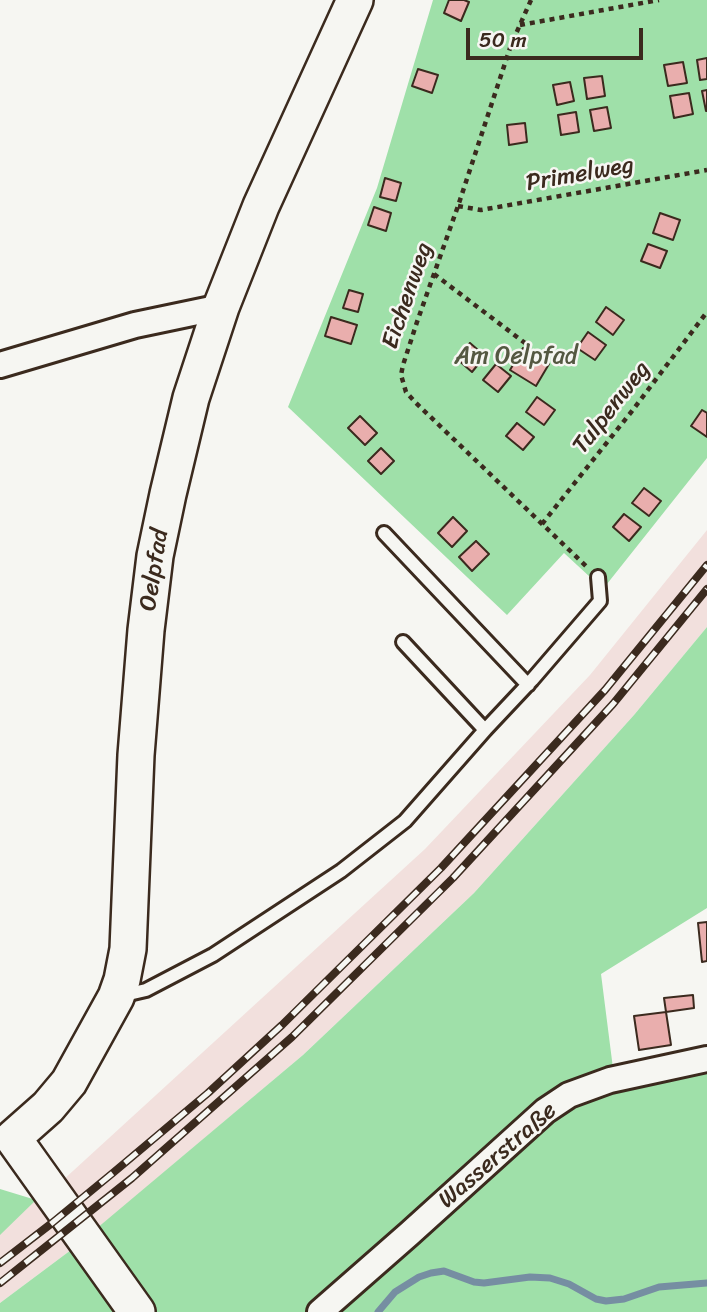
<!DOCTYPE html>
<meta charset="utf-8">
<style>
body{margin:0}
#map{position:relative;width:707px;height:1312px;overflow:hidden;background:#f6f6f2;font-family:Sriracha,sans-serif}
canvas{display:block}
.scale{position:absolute;left:466px;top:28px;width:177px;height:32px;box-sizing:border-box;border:4px solid #3b2a1e;border-top:0;padding-left:9px;font-size:21px;line-height:24px;white-space:nowrap;color:#3b2a1e;-webkit-text-stroke:5px #f6f6f2;paint-order:stroke}
</style>
<div id="map">
<canvas width="707" height="1312"></canvas>
<div class="scale">50 m</div>
</div>
<script>
const context = document.querySelector('canvas').getContext('2d');
context.lineJoin = 'round';
function fill(path, color) {
  context.fillStyle = color;
  context.fill(path, 'evenodd');
}
function shape(rows) {
  const path = new Path2D();
  for (const r of rows) {
    path.moveTo(r[0], r[1]);
    for (let i = 2; i < r.length; i += 2) path.lineTo(r[i], r[i + 1]);
  }
  return path;
}
function strokePath(path, color, width, dash) {
  context.strokeStyle = color;
  context.lineWidth = width;
  context.lineCap = dash ? 'butt' : 'round';
  context.setLineDash(dash || []);
  context.stroke(path);
}
function write(font, color, halo, rows, align = 'center') {
  context.font = font + ' Sriracha,sans-serif';
  context.lineWidth = 5;
  context.setLineDash([]);
  context.textBaseline = 'middle';
  context.strokeStyle = halo;
  context.fillStyle = color;
  for (const [text, x, y, turn = 0] of rows) {
    context.save();
    context.translate(x, y);
    context.rotate((+turn || 0) * Math.PI / 180);
    context.textAlign = isNaN(turn) ? turn : align;
    if (halo) context.strokeText(text, 0, 0);
    context.fillText(text, 0, 0);
    context.restore();
  }
}
fill(shape([
 [707,530,707,627,634,715,474,893,303,1055,97,1229,62,1181,425,849,590,675],
 [35,1200,71,1250,0,1303,0,1234]
]), '#f2e0dd');
fill(shape([
 [433,0,707,0,707,458,603,589,564,553,507,615,288,407,377,188],
 [707,627,707,908,601,974,616,1092,707,1073,707,1312,0,1312,0,1303,71,1250,303,1055,474,893,634,715],
 [0,1189,36,1200,0,1235]
]), '#9fe0a9');
strokePath(shape([
 [378,1312,395,1292,419,1277,431,1273,444,1271,474,1282,484,1283,530,1277,550,1278,569,1284,596,1299,606,1301,624,1299,659,1287,707,1283]
]), '#768ea2', 7);
const building = shape([
 [449,0,464,0,469,2,461,21,444,13,449,0],
 [707,58,707,79,700,80,697,60,707,58],
 [683,62,687,83,668,86,664,65,683,62],
 [418,69,438,75,432,93,412,86,418,69],
 [602,76,605,96,587,99,584,78,602,76],
 [570,82,574,101,557,105,553,85,570,82],
 [707,90,707,111,706,111,702,91,707,90],
 [689,93,693,114,674,118,670,96,689,93],
 [607,107,611,128,594,131,590,110,607,107],
 [576,112,579,132,561,135,558,115,576,112],
 [525,123,527,142,509,145,507,125,525,123],
 [385,178,401,183,396,201,380,197,385,178],
 [374,207,391,213,386,231,368,225,374,207],
 [660,213,680,220,673,240,653,233,660,213],
 [648,244,667,251,660,268,641,261,648,244],
 [349,290,363,294,358,312,343,308,349,290],
 [606,307,624,320,613,335,596,322,606,307],
 [331,317,357,325,351,344,325,336,331,317],
 [588,332,606,345,595,360,577,348,588,332],
 [470,343,485,356,472,372,457,359,470,343],
 [523,348,549,364,536,386,510,370,523,348],
 [496,364,511,376,498,392,483,380,496,364],
 [537,397,555,410,544,425,526,412,537,397],
 [702,410,707,413,707,437,691,426,702,410],
 [360,416,377,433,365,445,348,428,360,416],
 [517,423,534,437,523,450,506,436,517,423],
 [381,448,394,461,381,474,368,461,381,448],
 [644,488,661,501,649,516,632,503,644,488],
 [624,514,641,527,629,541,613,527,624,514],
 [453,517,467,531,452,547,438,533,453,517],
 [476,541,489,554,472,571,459,557,476,541],
 [707,922,707,961,702,962,698,923,707,922],
 [693,995,694,1008,666,1012,664,998,693,995],
 [666,1012,671,1045,639,1050,634,1016,666,1012]
]);
fill(building, '#e9aead');
strokePath(building, '#3b2a1e', 2);
const lane = shape([
 [384,533,528,685],
 [403,642,485,730],
 [120,996,146,990,213,955,341,871,405,821,485,730,532,680,600,601,598,577]
]);
const street = shape([
 [0,365,135,325,221,307],
 [320,1312,409,1234,545,1111,569,1095,610,1080,707,1059]
]);
const secondary = shape([
 [137,1312,13,1138,48,1107,69,1082,116,997,122,980,128,949,136,755,146,630,155,556,168,494,191,398,221,307,261,206,355,0]
]);
strokePath(lane, '#3b2a1e', 18);
strokePath(street, '#3b2a1e', 30);
strokePath(secondary, '#3b2a1e', 40);
strokePath(shape([
 [531,0,511,45,458,206,417,322,403,365,401,375,406,392,416,403,587,567],
 [520,25,659,0],
 [458,206,481,210,707,170],
 [434,274,525,343],
 [542,524,632,411,707,312]
]), '#3b2a1e', 4.5, [5, 5]);
strokePath(lane, '#f6f6f2', 12);
strokePath(street, '#f6f6f2', 24);
strokePath(secondary, '#f6f6f2', 35);
const rail = shape([
 [0,1263,52,1223,114,1172,208,1093,282,1025,441,868,605,690,707,565],
 [0,1283,132,1178,292,1037,453,878,613,704,707,589]
]);
strokePath(rail, '#3b2a1e', 8);
strokePath(rail, '#f6f6f2', 5, [16]);
write('24px', '#3b2a1e', '#f6f6f2', [
 ["Primelweg",580,175,-10],
 ["Eichenweg",408,296,-71],
 ["Tulpenweg",612,408,-52],
 ["Oelpfad",155,570,-81],
 ["Wasserstraße",498,1156,-41]
]);
write('24px', '#545841', '#f6f6f2', [
 ["Am Oelpfad",516,357]
]);
</script>
